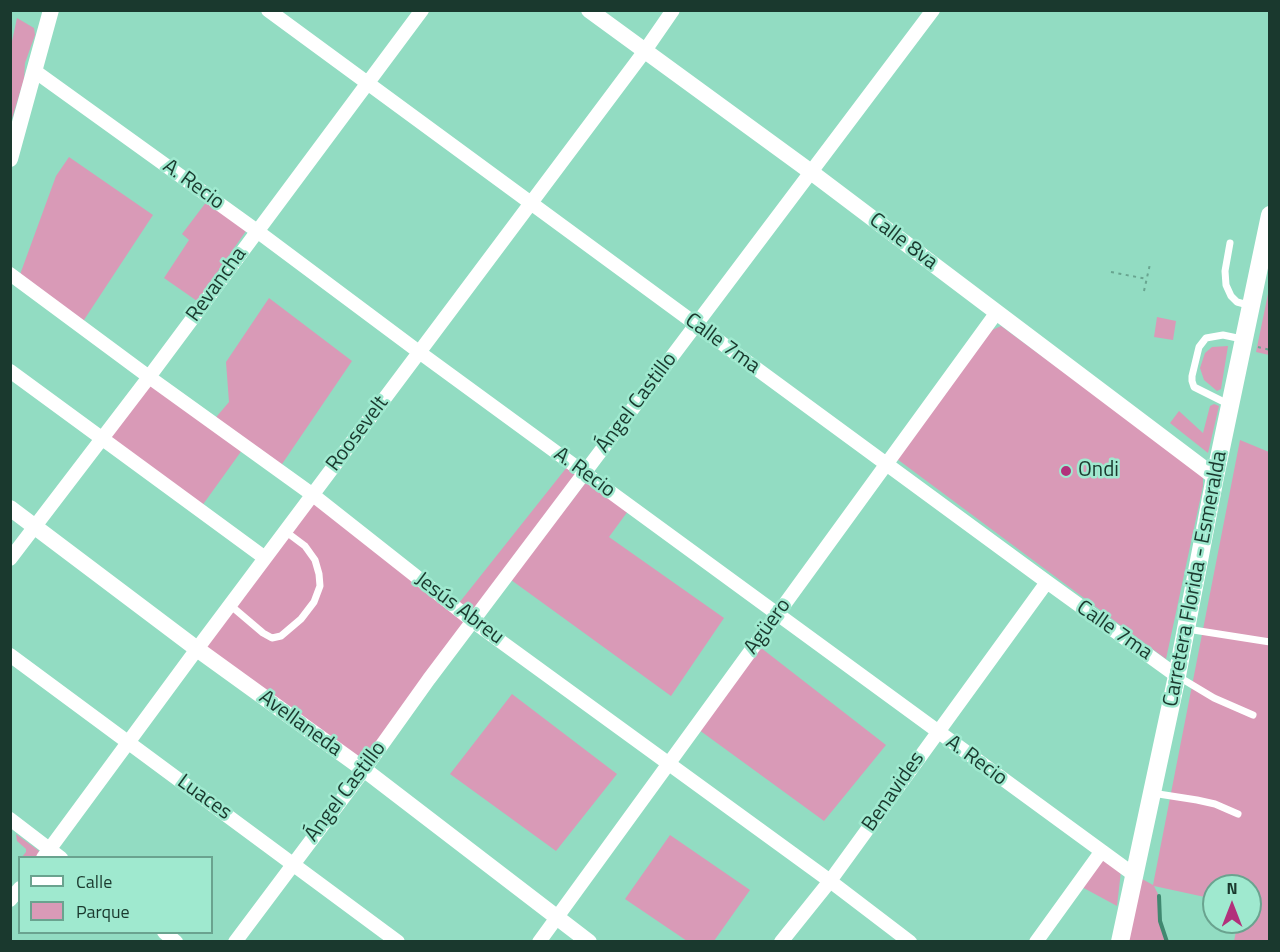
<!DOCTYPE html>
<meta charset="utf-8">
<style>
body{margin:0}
#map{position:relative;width:1280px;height:952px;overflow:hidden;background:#92dcc2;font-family:"Titillium Web",sans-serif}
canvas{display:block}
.frame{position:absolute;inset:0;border:12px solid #1a392e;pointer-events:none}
.legend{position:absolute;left:18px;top:856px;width:195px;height:78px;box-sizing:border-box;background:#9fe9cf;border:2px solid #6aa38f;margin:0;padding:8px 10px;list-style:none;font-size:18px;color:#1a392e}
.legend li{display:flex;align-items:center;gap:12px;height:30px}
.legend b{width:30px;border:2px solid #6aa38f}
.north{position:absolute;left:1202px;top:874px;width:60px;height:60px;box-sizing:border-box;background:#9fe9cf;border:2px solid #6aa38f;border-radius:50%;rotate:0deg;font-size:16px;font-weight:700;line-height:24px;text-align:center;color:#1a392e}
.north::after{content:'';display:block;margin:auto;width:21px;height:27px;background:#b2317b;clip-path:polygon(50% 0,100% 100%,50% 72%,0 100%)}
</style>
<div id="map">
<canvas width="1280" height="952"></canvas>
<div class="frame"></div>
<ul class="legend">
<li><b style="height:8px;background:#fff"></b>Calle</li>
<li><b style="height:16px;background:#d99ab7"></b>Parque</li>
</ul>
<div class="north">N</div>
</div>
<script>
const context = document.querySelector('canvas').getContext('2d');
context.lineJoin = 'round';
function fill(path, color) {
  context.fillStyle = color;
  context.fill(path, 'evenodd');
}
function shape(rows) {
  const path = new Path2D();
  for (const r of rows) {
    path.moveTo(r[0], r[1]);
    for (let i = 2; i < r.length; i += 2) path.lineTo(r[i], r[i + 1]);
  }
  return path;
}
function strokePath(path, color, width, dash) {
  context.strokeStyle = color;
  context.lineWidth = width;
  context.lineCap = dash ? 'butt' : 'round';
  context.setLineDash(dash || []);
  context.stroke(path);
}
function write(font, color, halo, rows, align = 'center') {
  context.font = font + ' "Titillium Web",sans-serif';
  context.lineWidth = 5;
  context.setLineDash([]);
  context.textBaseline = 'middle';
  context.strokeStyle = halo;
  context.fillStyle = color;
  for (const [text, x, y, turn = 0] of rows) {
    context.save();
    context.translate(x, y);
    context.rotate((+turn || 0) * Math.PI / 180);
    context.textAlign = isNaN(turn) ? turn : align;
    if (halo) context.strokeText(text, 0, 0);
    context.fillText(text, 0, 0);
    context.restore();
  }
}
fill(shape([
 [17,18,34,28,35,35,25,63,24,79,11,122,11,46],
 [69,157,153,215,80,326,18,280,56,176],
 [207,201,246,231,197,301,164,278,189,240,182,234],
 [1269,289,1269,355,1256,352],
 [269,298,352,361,278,470,245,446,199,510,102,438,149,377,212,422,229,402,226,362],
 [1157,317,1176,321,1173,340,1154,337],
 [1001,326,1203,475,1203,486,1166,659,897,459,992,330],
 [1228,346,1221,389,1217,391,1204,380,1200,368,1205,353,1212,347],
 [1214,404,1219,406,1208,453,1170,423,1179,411,1203,433,1210,406],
 [1240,440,1269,452,1269,941,1234,941,1238,922,1250,922,1250,886,1214,886,1214,899,1154,886,1159,896,1160,921,1167,941,1120,942,1133,874,1153,885],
 [567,467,576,473,568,506,586,482,628,511,609,537,724,618,671,696,507,577,364,770,197,649,313,495,473,621,472,610,459,603],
 [756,644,886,745,824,821,695,727],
 [512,694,617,774,556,851,450,774],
 [16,834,39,851,38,857,22,857,26,852,26,849,17,841],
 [670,835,750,890,714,941,687,941,625,899],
 [1102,860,1121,871,1117,906,1080,886]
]), '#d99ab7');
strokePath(shape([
 [1159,896,1160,921,1167,942]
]), '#408870', 4);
strokePath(shape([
 [1111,272,1147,279],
 [1144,291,1150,264],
 [1258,347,1270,350]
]), '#69a590', 2, [3, 4.5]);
strokePath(shape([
 [1230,243,1225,271,1226,285,1231,296,1237,302,1248,305],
 [1230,405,1194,387,1192,381,1192,376,1199,347,1206,338,1223,335,1242,339],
 [230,605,263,633,272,638,281,636,301,619,314,602,320,586,319,574,315,560,305,546,285,531],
 [1187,629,1270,642],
 [1179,677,1214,698,1253,715],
 [1152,793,1197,800,1215,804,1238,814]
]), '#fff', 7);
strokePath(shape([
 [268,10,1047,582,1177,676],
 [36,72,257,231,419,352,1133,874],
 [10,274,149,377,313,495,474,622,830,881,910,942],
 [10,371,265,558],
 [10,559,149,377,422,10],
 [10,655,398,942],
 [10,819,61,858],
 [43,858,197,649,644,52,673,10],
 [10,900,20,888],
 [164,932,176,942],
 [235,942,364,770,429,679,933,10],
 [539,942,997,312],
 [781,942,830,881,1047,582],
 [1036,942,1101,852]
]), '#fff', 14);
strokePath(shape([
 [589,10,811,172,1215,477],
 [10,159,51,10],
 [10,508,197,649,370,774,589,942]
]), '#fff', 16);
strokePath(shape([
 [1120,942,1177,676,1215,477,1270,215]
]), '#fff', 18);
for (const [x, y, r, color] of [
 [1066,471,6,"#b2317b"]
]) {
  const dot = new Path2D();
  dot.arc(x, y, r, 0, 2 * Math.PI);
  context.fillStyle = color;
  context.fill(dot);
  strokePath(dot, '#9fe9cf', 2);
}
write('21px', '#1a392e', '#9fe9cf', [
 ["A. Recio",193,185,36],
 ["Calle 8va",903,242,37],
 ["Revancha",217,285,-54],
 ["Calle 7ma",722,344,36],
 ["Ángel Castillo",637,403,-53],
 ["Roosevelt",358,434,-53],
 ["A. Recio",584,473,36],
 ["Carretera Florida - Esmeralda",1196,579,-79],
 ["Jesús Abreu",459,609,37],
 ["Agüero",768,627,-54],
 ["Calle 7ma",1114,631,35],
 ["Avellaneda",300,724,36],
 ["A. Recio",976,761,36],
 ["Ángel Castillo",346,792,-53],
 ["Benavides",894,792,-55],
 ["Luaces",204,798,36]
]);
write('21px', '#1a392e', '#9fe9cf', [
 ["Ondi",1078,471]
], 'left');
</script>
